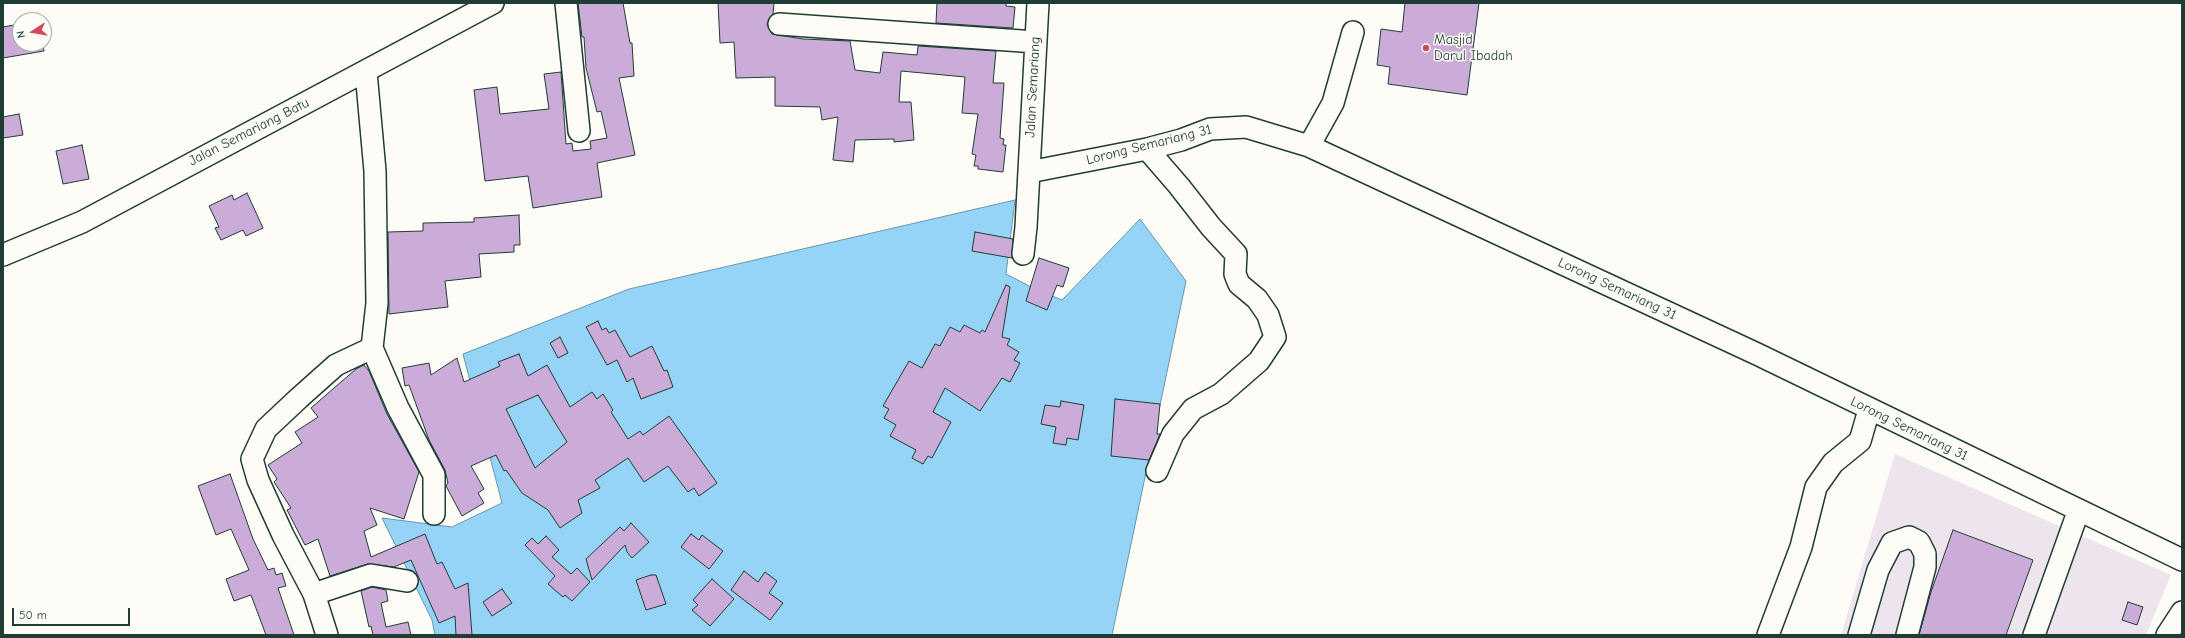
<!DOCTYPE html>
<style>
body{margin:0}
#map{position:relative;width:2185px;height:638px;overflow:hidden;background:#fdfcf7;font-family:"Comic Neue",sans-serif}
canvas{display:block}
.frame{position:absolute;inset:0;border:4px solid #1f3d34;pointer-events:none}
.north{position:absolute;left:12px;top:12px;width:40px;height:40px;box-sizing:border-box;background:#fdfcf7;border:1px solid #a4b0a9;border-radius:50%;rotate:258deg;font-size:11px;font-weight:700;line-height:16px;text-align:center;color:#1f3d34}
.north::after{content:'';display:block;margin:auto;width:14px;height:18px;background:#d1495b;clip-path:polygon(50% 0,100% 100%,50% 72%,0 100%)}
.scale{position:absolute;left:12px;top:608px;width:118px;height:18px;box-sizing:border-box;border:2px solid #1f3d34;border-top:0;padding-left:5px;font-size:12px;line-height:14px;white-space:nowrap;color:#1f3d34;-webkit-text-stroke:3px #fdfcf7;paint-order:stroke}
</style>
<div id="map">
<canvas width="2185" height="638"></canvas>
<div class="frame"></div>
<div class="north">N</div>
<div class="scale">50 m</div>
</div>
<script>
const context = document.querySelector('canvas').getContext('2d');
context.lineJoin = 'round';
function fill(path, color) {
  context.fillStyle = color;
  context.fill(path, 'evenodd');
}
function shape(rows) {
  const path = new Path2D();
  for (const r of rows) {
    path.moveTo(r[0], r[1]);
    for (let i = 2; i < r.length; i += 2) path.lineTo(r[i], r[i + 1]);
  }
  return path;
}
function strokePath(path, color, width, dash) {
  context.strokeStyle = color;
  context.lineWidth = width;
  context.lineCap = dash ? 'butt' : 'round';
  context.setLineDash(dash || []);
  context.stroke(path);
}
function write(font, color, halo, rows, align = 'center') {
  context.font = font + ' "Comic Neue",sans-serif';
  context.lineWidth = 3;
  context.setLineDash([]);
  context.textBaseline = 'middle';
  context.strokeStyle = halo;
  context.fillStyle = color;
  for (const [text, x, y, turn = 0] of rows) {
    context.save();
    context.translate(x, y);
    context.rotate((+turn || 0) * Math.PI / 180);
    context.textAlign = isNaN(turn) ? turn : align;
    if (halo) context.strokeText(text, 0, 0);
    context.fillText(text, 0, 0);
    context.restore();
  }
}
fill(shape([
 [1895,454,2171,575,2146,635,1841,635]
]), '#eee4ee');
const water = shape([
 [1015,200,1006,274,1035,289,1062,300,1140,219,1186,281,1112,635,435,635,432,620,382,518,452,527,502,503,463,354,629,289,1015,200]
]);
fill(water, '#96d4f7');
strokePath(water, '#6698a9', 1);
const building = shape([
 [578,3,623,3,630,43,632,43,634,76,619,78,635,155,597,163,602,197,533,208,528,176,485,181,474,90,497,87,500,114,549,109,544,74,561,72,566,144,572,143,573,151,591,149,590,141,607,138,601,111,597,112,586,68,584,37,582,37,578,3],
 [718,3,774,3,773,14,767,24,772,34,803,39,850,41,855,70,880,73,883,52,917,55,918,46,996,51,993,83,1004,83,1000,138,1004,139,1003,145,1006,145,1003,172,978,169,978,166,974,166,976,155,972,154,978,114,962,113,965,77,901,71,899,102,911,102,914,140,894,142,894,139,855,140,853,162,833,160,838,117,822,120,820,107,775,106,775,77,736,78,734,42,720,43,718,3],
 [937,3,1006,3,1006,6,1015,7,1013,28,936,23,937,3],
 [1405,3,1479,3,1467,95,1388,84,1390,67,1377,65,1381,29,1402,32,1405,3],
 [20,24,20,44,43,44,44,51,3,58,3,27,20,24],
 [19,114,23,135,3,138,3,117,19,114],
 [82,145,89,179,63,184,56,151,82,145],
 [247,193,263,228,246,236,243,230,221,240,215,228,219,227,209,206,232,195,234,200,247,193],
 [519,215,520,245,514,245,514,252,479,254,481,277,445,281,448,307,389,314,388,232,423,231,423,223,474,222,474,218,519,215],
 [975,232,1013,239,1012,258,972,251,975,232],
 [1039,258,1069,268,1063,287,1057,285,1047,310,1026,301,1039,258],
 [1006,285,1010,287,1002,337,1010,339,1007,345,1019,352,1014,360,1020,363,1010,382,1002,378,980,411,945,388,933,412,951,422,932,458,928,456,923,464,912,458,916,450,890,436,896,425,884,418,889,409,883,406,909,361,922,368,935,344,940,346,950,327,960,332,964,325,980,333,982,330,985,332,1006,285],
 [598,321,602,330,606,328,609,333,615,330,630,357,652,346,664,371,667,370,673,387,641,399,633,378,627,382,617,360,607,365,586,327,598,321],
 [560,337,568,353,558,358,550,343,560,337],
 [519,354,528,376,547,365,570,407,592,392,597,399,603,394,613,410,611,412,628,439,640,431,643,435,669,416,717,483,699,496,694,488,688,492,668,466,644,482,628,458,595,480,600,488,578,500,582,513,560,528,548,510,522,493,506,470,504,471,496,455,471,466,484,489,478,493,484,503,462,516,446,486,448,483,445,470,429,440,409,385,405,386,402,368,429,363,431,375,457,358,464,382,500,366,498,362,519,354],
 [538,395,567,442,535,468,506,409,538,395],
 [364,365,369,371,387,414,419,472,404,519,370,508,377,525,364,531,371,557,425,534,437,564,442,562,455,589,468,583,472,635,456,635,455,616,439,623,411,560,394,567,368,564,330,576,318,539,305,545,287,510,291,508,274,482,277,479,268,465,302,443,295,432,318,417,311,408,356,369,364,365],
 [1115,399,1160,404,1157,434,1160,434,1149,460,1111,456,1115,399],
 [1061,401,1084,405,1078,440,1067,438,1066,445,1053,443,1056,427,1041,424,1045,405,1060,407,1061,401],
 [230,474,253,539,268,570,274,568,276,575,282,573,286,586,278,588,294,635,266,635,251,595,234,601,226,579,249,570,231,529,216,535,198,486,230,474],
 [631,523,649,542,632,558,627,552,625,545,592,580,586,559,620,527,624,531,631,523],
 [1953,530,2033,560,2006,635,1919,635,1931,592,1953,530],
 [691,534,699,540,702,535,723,551,709,569,681,547,691,534],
 [546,536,559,550,552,557,571,574,577,568,590,582,572,601,565,595,563,597,548,584,555,576,525,545,532,538,538,544,546,536],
 [744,571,758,582,765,572,777,581,769,593,783,603,770,620,731,590,744,571],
 [651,575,656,575,666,604,646,610,636,580,651,575],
 [712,579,734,599,710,626,692,610,698,605,693,600,712,579],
 [372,587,386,590,388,601,381,603,386,627,408,622,411,635,373,635,371,626,369,627,361,591,372,587],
 [502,589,512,603,492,616,483,602,502,589],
 [2128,602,2143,607,2137,625,2122,620,2128,602]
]);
fill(building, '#cbacd8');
strokePath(building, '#1f3d34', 1);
const minor = shape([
 [566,3,579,131],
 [779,24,1036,42],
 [366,72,375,171,377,303,372,348,398,408,434,475,434,514],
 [1309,146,1333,103,1353,32],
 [1147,149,1179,186,1211,227,1236,254,1235,274,1239,284,1257,299,1268,315,1275,337,1259,361,1221,394,1193,409,1173,434,1157,471],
 [1029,172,1147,149,1181,140,1210,129,1246,127,1309,146,1757,354,2182,560],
 [1023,254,1026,227,1038,3],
 [3,255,82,222,493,3],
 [314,594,371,575,407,581],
 [327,635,314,594,283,535,258,480,252,459,266,429,299,398,336,365,372,348],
 [1768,635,1801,547,1816,487,1833,463,1860,441,1869,410],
 [1859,635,1878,570,1892,543,1909,537,1919,542,1925,554,1925,567,1907,635],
 [2034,635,2078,512],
 [2167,635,2182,612]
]);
strokePath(minor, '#1f3d34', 24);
strokePath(minor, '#fdfcf7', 21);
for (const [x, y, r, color] of [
 [1426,48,4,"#d1495b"]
]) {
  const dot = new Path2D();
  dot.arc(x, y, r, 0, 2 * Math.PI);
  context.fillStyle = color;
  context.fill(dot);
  strokePath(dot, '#fdfcf7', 1.5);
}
write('14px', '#1f3d34', '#fdfcf7', [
 ["Masjid",1434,40],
 ["Darul Ibadah",1434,56]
], 'left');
write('14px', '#1f3d34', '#fdfcf7', [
 ["Jalan Semariang",1033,87,-87],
 ["Jalan Semariang Batu",249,132,-27],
 ["Lorong Semariang 31",1149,145,-14],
 ["Lorong Semariang 31",1617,289,25],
 ["Lorong Semariang 31",1909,429,26]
]);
</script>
